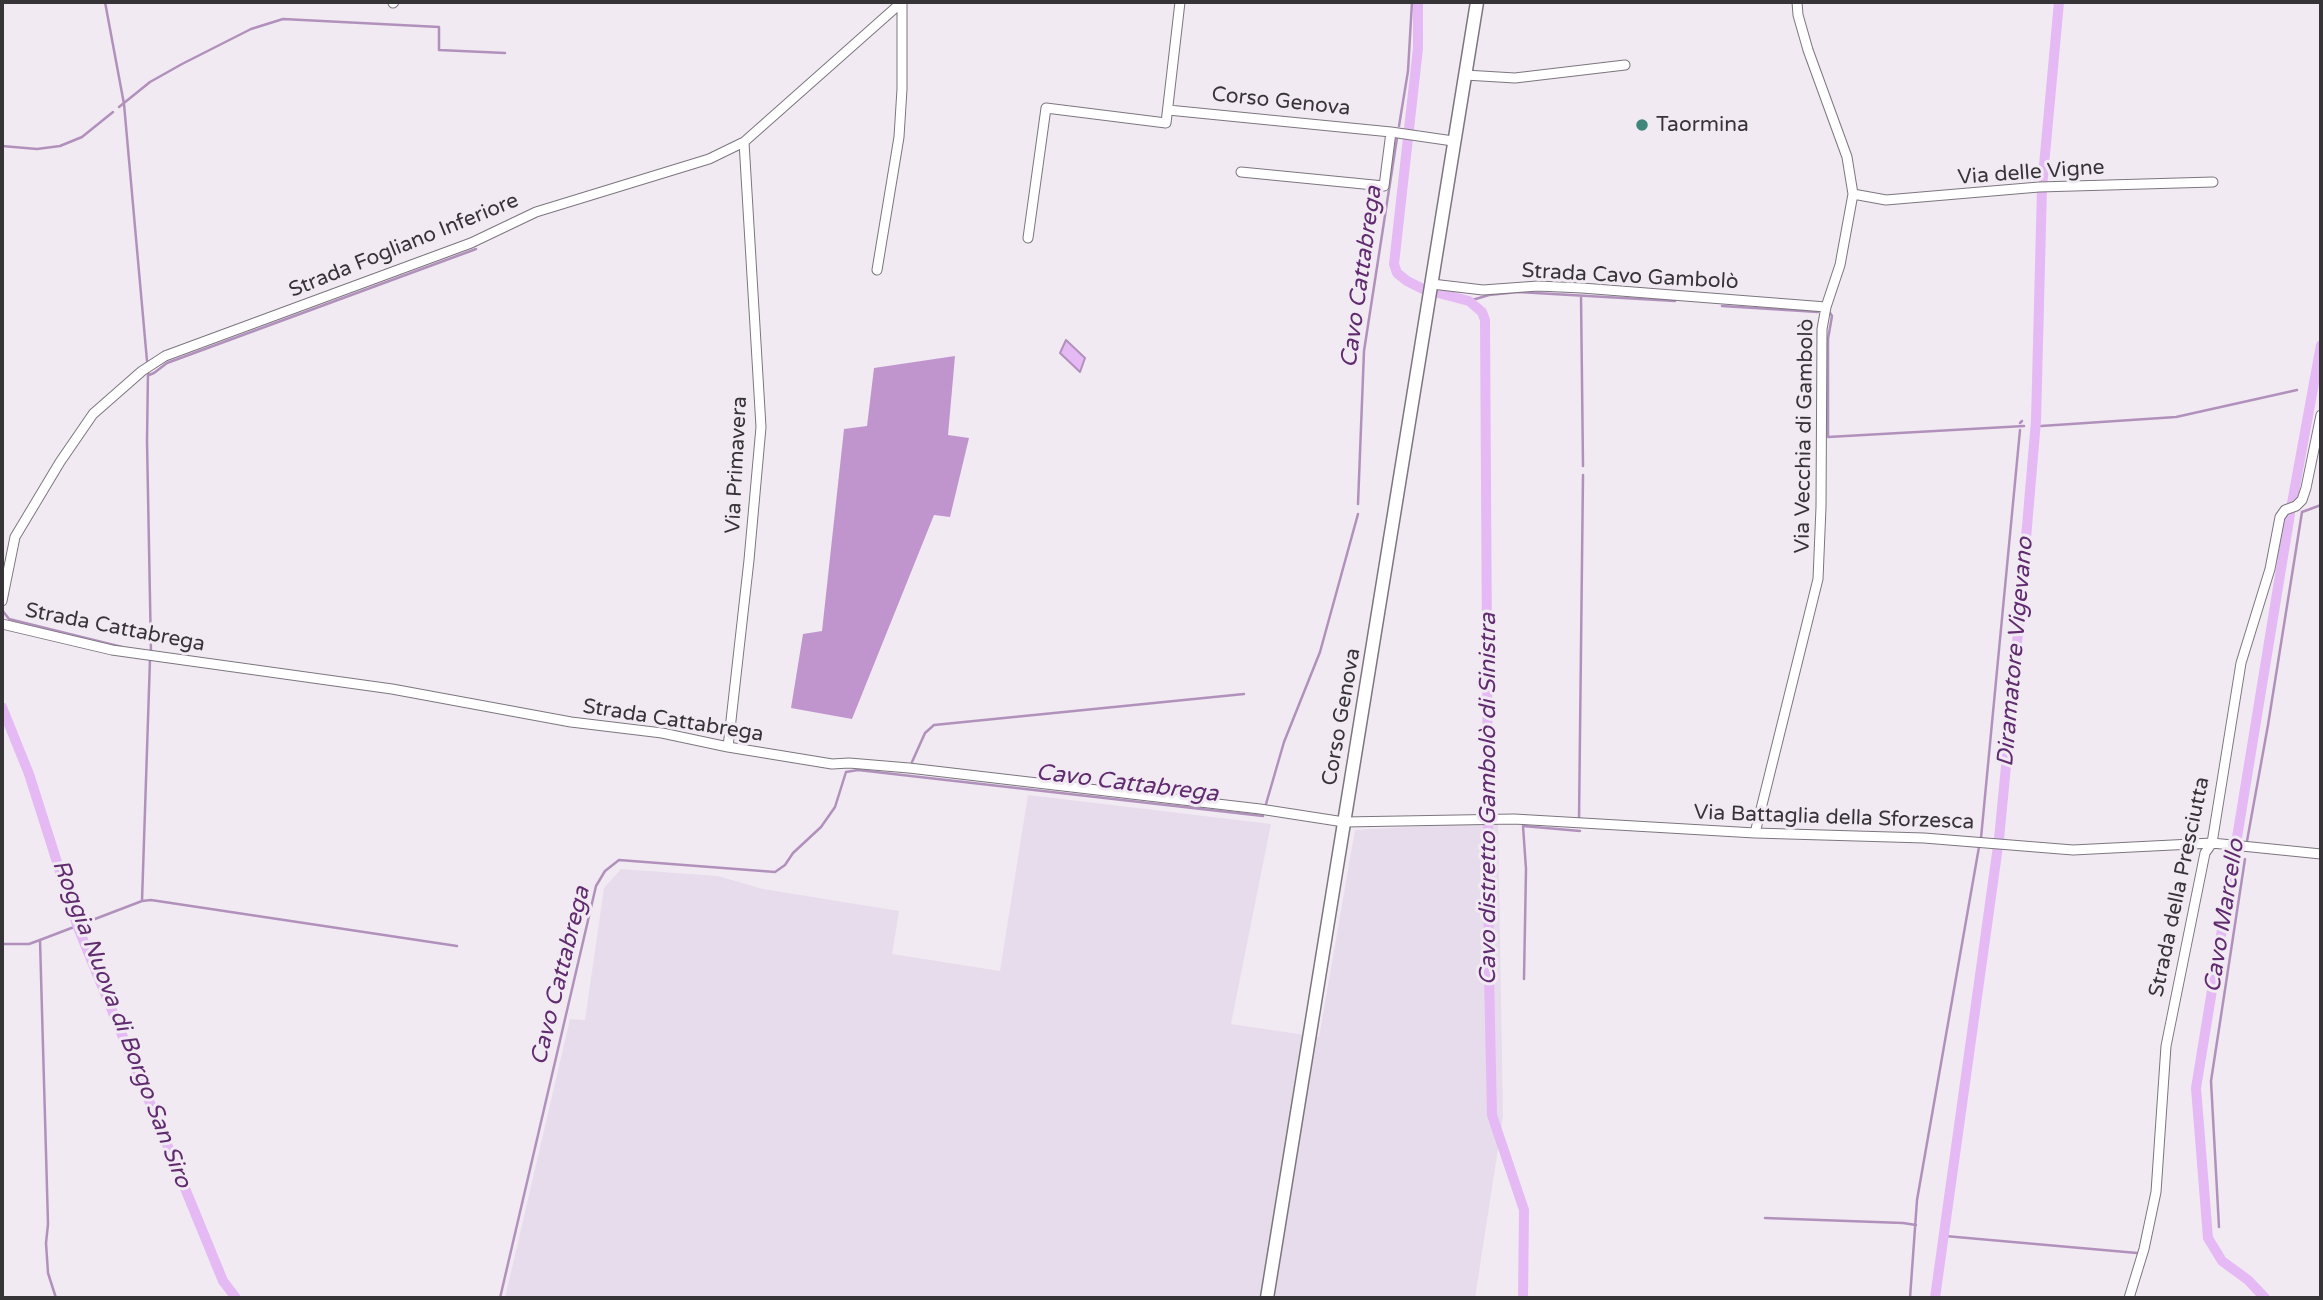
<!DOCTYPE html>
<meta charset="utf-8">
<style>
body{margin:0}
#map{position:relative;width:2323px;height:1300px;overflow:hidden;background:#f1eaf3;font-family:"Varela Round",sans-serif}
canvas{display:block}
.frame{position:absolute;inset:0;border:4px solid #373438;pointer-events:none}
</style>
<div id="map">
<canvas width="2323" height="1300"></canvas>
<div class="frame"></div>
</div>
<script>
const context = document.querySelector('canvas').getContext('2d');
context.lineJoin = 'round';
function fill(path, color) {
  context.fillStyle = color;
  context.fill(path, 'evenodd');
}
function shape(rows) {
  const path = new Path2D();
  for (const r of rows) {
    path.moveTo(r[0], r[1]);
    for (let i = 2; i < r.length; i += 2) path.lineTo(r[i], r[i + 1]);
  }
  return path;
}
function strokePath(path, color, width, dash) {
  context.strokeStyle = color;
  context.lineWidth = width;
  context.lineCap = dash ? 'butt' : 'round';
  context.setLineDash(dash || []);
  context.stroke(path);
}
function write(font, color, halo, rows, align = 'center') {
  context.font = font + ' "Varela Round",sans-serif';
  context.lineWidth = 6;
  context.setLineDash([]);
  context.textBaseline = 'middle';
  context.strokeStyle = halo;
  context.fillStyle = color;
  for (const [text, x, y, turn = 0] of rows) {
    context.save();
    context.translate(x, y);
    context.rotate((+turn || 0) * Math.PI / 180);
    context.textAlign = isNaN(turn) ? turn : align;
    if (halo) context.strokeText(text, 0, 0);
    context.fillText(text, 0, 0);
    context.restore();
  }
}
fill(shape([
 [1028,795,1271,824,1231,1024,1319,1037,1355,830,1498,822,1503,1116,1475,1298,505,1298,570,1019,585,1020,604,888,621,869,718,876,763,889,899,911,892,954,1000,971]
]), '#e7dceb');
fill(shape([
 [955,356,948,435,969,438,950,517,934,515,852,719,791,708,803,634,822,631,844,429,867,426,874,368]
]), '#c095ce');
const water = shape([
 [1066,340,1085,358,1080,372,1060,353,1066,340]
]);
fill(water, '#e5b9f3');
strokePath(water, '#b191bb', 2);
strokePath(shape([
 [105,2,124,104,147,361],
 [119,107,150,82,182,64,251,29,283,19,439,27,439,50,505,53],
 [1399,126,1408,71,1412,2],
 [2,146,37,149,60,146,82,137,113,112],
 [1581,296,1583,466],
 [1469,301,1489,295,1518,292,1675,301],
 [1722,306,1818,312],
 [1830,313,1832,316,1828,339,1828,437,2024,426],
 [148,371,147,441,151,652,149,652],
 [149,375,154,373,167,363,476,249],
 [2032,421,2036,421],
 [2020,423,2022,421],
 [2041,426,2176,417,2297,390],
 [1358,504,1364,351,1397,138],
 [2,610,9,619,122,647],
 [912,762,925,733,934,725,1244,694],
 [1266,804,1284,742,1320,652,1358,514],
 [1579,820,1583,475],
 [1981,838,2020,430],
 [2247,841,2268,725,2302,512,2321,505],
 [142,901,150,659],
 [40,940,48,1224,46,1243,48,1273,56,1298],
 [2,944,29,944,40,940,142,901,151,900,457,946],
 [1524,979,1526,869,1523,826,1580,831],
 [1765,1218,1903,1223,1916,1225],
 [2219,1227,2211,1081,2245,859],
 [1945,1236,2137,1253],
 [500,1298,596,886,605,871,619,860,775,872,785,865,793,853,821,827,835,807,846,772,858,770,1263,816],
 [1910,1298,1917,1200,1979,847]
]), '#b191bb', 2.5);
strokePath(shape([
 [1418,2,1418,48,1394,264,1397,273,1407,281,1423,289,1469,301,1482,312,1485,320,1489,976,1492,1115,1524,1210,1523,1298],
 [2292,503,2321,345],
 [2,707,29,774,77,925,223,1281,236,1298],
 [1935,1298,1999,839,2011,714,2036,421,2042,187,2059,2],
 [2265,1298,2248,1280,2222,1261,2208,1238,2196,1088,2290,514]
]), '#e5b9f3', 10);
const minor = shape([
 [393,3,394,2],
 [1465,75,1515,78,1625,65],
 [1168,110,1391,132,1453,141],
 [1241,172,1384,186,1391,132],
 [1853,194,1886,200,2039,187,2213,182],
 [1028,238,1046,108,1166,123,1180,2],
 [877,270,899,137,902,89,902,2],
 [1432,284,1483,290,1538,286,1582,288,1826,307],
 [2,601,15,537,60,462,93,414,142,371,165,356,471,243,536,212,709,159,744,142,902,2],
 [2,624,112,650,392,689,571,722,662,733,728,747,832,764,849,763,909,768,1260,809,1344,822,1514,819,1755,833,1924,838,2073,850,2212,843,2321,854],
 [728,747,749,560,761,427,744,142],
 [1755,833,1818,579,1821,507,1822,329,1826,307,1840,265,1853,194,1847,157,1808,50,1798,15,1797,2],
 [2129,1298,2144,1249,2156,1192,2166,1046,2205,853,2212,843,2241,663,2270,569,2280,517,2285,510,2296,506,2302,500,2306,488,2321,415]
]);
const secondary = shape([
 [1267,1298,1477,2]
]);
strokePath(minor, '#7c767e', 11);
strokePath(secondary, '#7c767e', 15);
strokePath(minor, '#fff', 9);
strokePath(secondary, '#fff', 12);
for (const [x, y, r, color] of [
 [1642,125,7,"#40857a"]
]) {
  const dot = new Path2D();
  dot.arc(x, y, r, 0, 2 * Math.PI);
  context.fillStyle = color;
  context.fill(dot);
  strokePath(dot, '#f1eaf3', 2.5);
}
write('21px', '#373438', '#f1eaf3', [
 ["Corso Genova",1281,102,6],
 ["Via delle Vigne",2031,173,-4],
 ["Strada Fogliano Inferiore",404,246,-22],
 ["Strada Cavo Gambolò",1630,277,3],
 ["Via Vecchia di Gambolò",1805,436,-89],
 ["Via Primavera",737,465,-87],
 ["Strada Cattabrega",115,628,11],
 ["Corso Genova",1342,717,-80],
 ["Strada Cattabrega",673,721,9],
 ["Via Battaglia della Sforzesca",1834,818,2],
 ["Strada della Presciutta",2180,887,-78]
]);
write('21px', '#373438', '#f1eaf3', [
 ["Taormina",1656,125]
], 'left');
write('italic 23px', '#602b6f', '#f1eaf3', [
 ["Cavo Cattabrega",1362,277,-82],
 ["Diramatore Vigevano",2016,652,-85],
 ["Cavo Cattabrega",1127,784,7],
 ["Cavo distretto Gambolò di Sinistra",1489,799,-90],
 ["Cavo Marcello",2225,916,-81],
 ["Cavo Cattabrega",561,976,-76],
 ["Roggia Nuova di Borgo San Siro",121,1024,69]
]);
</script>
